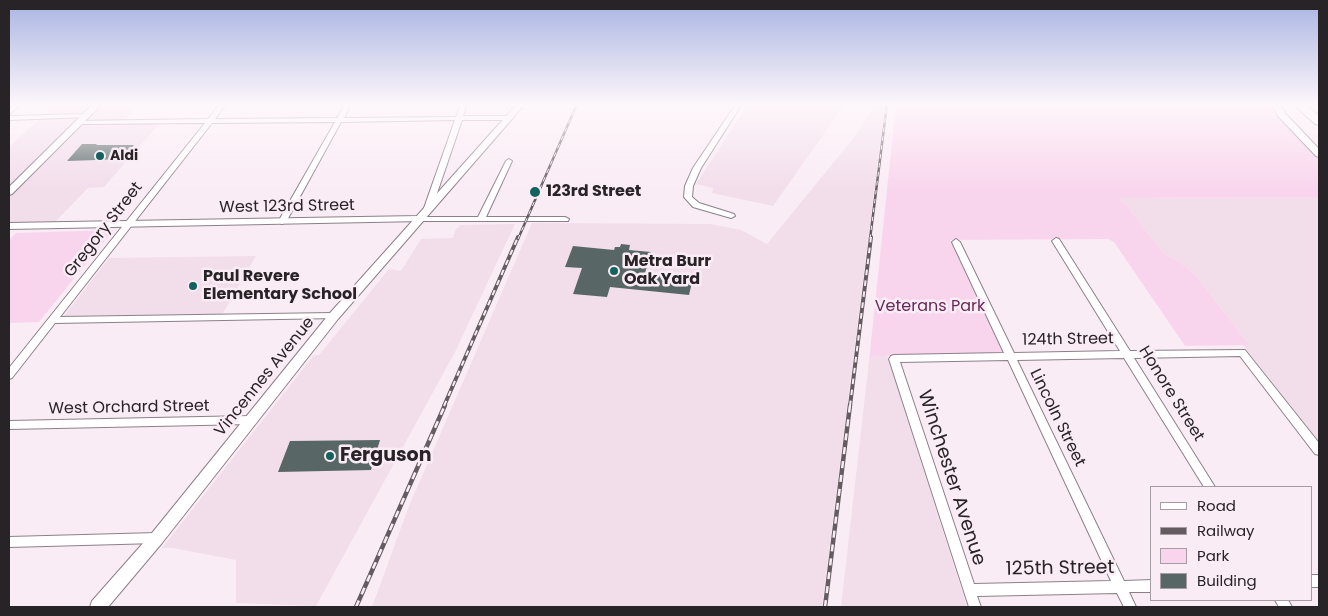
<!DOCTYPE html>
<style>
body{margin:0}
#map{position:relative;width:1328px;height:616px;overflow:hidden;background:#faecf5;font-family:Poppins,sans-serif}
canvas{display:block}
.frame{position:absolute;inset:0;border:10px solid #282327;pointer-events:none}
.legend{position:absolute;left:1150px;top:486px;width:162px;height:115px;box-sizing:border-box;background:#faecf5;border:1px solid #a69ca3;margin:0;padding:6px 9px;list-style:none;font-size:15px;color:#282327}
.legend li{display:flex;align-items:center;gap:10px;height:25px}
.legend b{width:25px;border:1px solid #a69ca3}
</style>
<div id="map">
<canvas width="1328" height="616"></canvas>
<div class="frame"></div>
<ul class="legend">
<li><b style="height:6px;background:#fff"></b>Road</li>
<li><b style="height:6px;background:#645c61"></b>Railway</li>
<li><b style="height:14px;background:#f9d5ed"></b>Park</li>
<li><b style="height:14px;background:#586766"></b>Building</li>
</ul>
</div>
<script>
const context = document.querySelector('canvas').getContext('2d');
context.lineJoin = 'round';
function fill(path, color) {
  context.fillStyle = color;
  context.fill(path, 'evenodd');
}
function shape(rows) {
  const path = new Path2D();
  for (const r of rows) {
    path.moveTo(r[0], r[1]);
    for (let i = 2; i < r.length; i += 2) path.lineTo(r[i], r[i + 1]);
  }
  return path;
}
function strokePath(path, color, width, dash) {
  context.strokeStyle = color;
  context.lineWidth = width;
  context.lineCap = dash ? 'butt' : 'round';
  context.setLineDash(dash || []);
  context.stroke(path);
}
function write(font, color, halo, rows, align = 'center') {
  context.font = font + ' Poppins,sans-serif';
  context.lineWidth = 5;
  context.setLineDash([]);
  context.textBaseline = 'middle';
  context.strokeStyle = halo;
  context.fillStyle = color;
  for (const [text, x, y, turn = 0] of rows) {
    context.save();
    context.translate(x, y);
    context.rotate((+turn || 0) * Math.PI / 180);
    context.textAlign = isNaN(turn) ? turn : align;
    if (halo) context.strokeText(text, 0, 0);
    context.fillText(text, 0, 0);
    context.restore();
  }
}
fill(shape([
 [56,104,139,104,120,124,159,124,104,187,88,188,55,222,9,222,9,147],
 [748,104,845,104,773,206,712,193,713,188,696,184],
 [873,104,885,104,822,607,372,607,409,506,532,223,710,224,741,230,767,244,852,140,869,115],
 [1319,197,1319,442,1243,345,1250,345,1195,275,1180,262,1164,254,1127,206,1117,198],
 [515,224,455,352,316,606,236,603,236,560,173,548,162,548,314,355,319,355,389,269,401,271,421,239,453,238,456,229,461,225],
 [256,256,222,315,64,316,109,258],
 [887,355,967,607,841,607,869,361,873,357]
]), '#f2ddeb');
fill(shape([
 [896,104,1273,104,1277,113,1319,159,1319,197,1118,198,1127,206,1164,254,1180,262,1195,275,1250,345,1185,346,1114,242,1108,239,950,240,1004,353,881,356,873,357,869,361],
 [113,230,39,322,9,323,9,240,16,233]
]), '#f9d5ed');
fill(shape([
 [82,144,97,144,96,145,134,145,128,152,132,152,125,159,67,161],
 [621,244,630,245,629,250,651,252,645,273,693,278,689,295,610,287,607,297,573,294,582,268,565,267,573,246,614,250,615,247,620,247],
 [380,440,371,470,278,472,290,441]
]), '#586766');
const minor = shape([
 [14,104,21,104,11,113,9,114,9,109,14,104],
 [220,104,226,104,215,119,337,118,345,104,351,104,344,118,456,117,461,104,467,104,463,116,510,116,513,118,510,120,462,120,432,208,428,210,424,208,455,120,341,122,286,222,282,224,278,222,335,122,212,123,60,317,334,313,337,314,338,316,337,318,55,323,12,378,9,379,9,368,205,123,80,124,78,123,78,121,208,119,220,104],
 [736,104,742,104,701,168,693,186,692,197,699,203,734,214,735,216,731,218,693,207,684,197,685,186,693,168,736,104],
 [86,114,88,115,88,117,9,120,9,116,86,114],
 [509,159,512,161,486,217,565,217,569,219,568,221,419,221,415,219,419,217,478,217,506,161,509,159],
 [1056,238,1059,239,1130,351,1245,350,1319,443,1319,455,1315,454,1240,356,1134,358,1215,487,1204,487,1124,358,1017,360,1124,581,1152,580,1152,592,1129,592,1136,607,1124,607,1117,593,977,596,981,607,969,607,889,359,891,356,894,355,1004,353,952,242,956,239,960,242,1014,353,1120,351,1052,241,1056,238],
 [1008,360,1111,581,974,584,900,362,1008,360],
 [250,416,254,417,255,420,254,423,250,424,9,429,9,421,250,416],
 [157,533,161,534,163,538,161,542,157,543,9,547,9,537,157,533],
 [1312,575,1319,575,1319,587,1312,587,1312,575],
 [1275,600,1288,600,1292,607,1279,607,1275,600]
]);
const tertiary = shape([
 [419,216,422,217,423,219,422,221,9,229,9,223,419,216]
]);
const secondary = shape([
 [93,104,102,104,12,194,9,195,9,187,93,104],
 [517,104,525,104,338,319,162,543,108,607,90,607,92,601,152,533,330,313,517,104],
 [1272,104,1280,104,1285,113,1319,149,1319,157,1316,156,1278,116,1272,104]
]);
const motorway = shape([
 [1293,104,1305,104,1319,116,1319,125,1315,124,1293,104]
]);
strokePath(minor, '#8c8088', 2);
strokePath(tertiary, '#8c8088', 2);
strokePath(secondary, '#8c8088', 2);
strokePath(motorway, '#8c8088', 2);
fill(minor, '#fff');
fill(tertiary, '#fff');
fill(secondary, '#fff');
fill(motorway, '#fff');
const railFar2 = shape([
 [518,239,577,104],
 [870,239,887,104]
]);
const railFar1 = shape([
 [444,406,518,237],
 [850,406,871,237]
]);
const rail = shape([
 [356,607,445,405],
 [825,607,850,405]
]);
strokePath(railFar2, '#645c61', 2.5);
strokePath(railFar1, '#645c61', 4);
strokePath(rail, '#645c61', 4.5);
strokePath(railFar2, '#faecf5', 1, [4.5]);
strokePath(railFar1, '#faecf5', 2, [5.5]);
strokePath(rail, '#faecf5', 2.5, [7]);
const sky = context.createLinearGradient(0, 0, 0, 190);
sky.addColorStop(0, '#a9b4e2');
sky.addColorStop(0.55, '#fdf6fa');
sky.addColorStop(1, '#fdf6fa00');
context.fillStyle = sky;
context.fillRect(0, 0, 1328, 190);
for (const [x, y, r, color] of [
 [100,156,5,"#13625e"],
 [535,192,6,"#13625e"],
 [614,271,5,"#13625e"],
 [193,286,5,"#13625e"],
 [330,456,5,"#13625e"]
]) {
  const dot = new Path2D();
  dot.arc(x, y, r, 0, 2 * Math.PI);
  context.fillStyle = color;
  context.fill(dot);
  strokePath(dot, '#faecf5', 2);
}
write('bold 14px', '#282327', '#faecf5', [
 ["Aldi",110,156]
], 'left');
write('bold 16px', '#282327', '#faecf5', [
 ["123rd Street",546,192],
 ["Metra Burr",624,262],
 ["Oak Yard",624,280],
 ["Paul Revere",203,277],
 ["Elementary School",203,295]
], 'left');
write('16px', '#282327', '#faecf5', [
 ["West 123rd Street",287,207,-1],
 ["Gregory Street",104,230,-52],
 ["124th Street",1068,340,-1],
 ["Vincennes Avenue",265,377,-51],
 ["Honore Street",1171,394,58],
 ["West Orchard Street",129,408,-1],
 ["Lincoln Street",1057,418,64]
]);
write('16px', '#672857', '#faecf5', [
 ["Veterans Park",930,307]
]);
write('bold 19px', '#282327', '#faecf5', [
 ["Ferguson",340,456]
], 'left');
write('19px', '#282327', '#faecf5', [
 ["Winchester Avenue",951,478,72],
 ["125th Street",1060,569,-1]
]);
</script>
